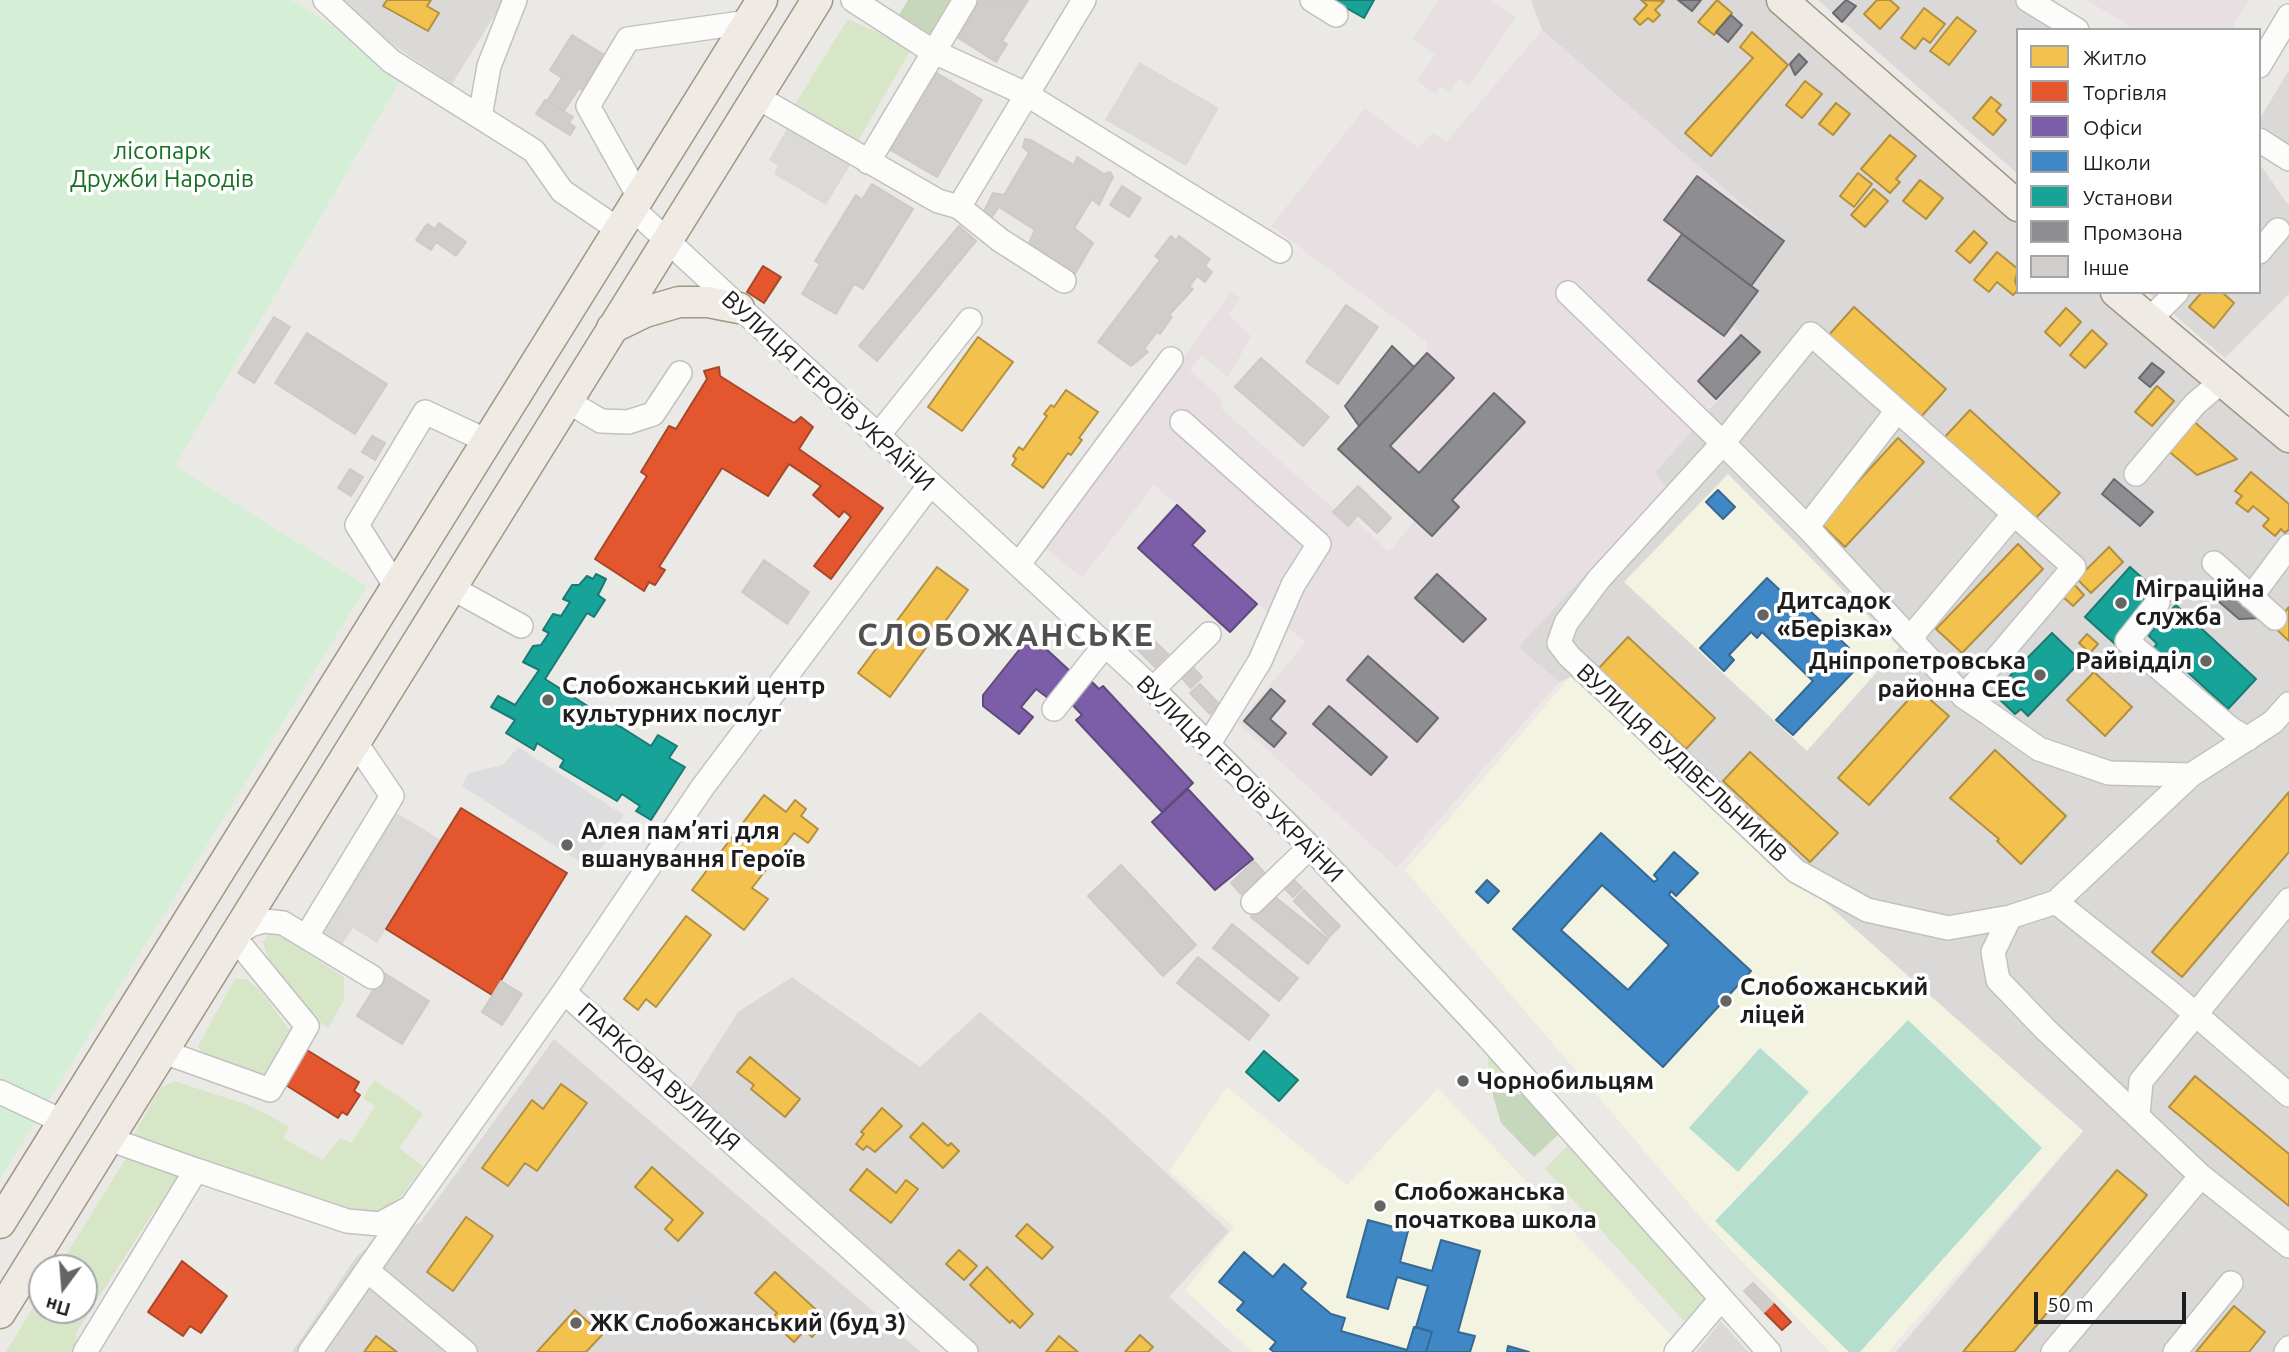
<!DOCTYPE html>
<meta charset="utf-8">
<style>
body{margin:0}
#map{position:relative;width:2289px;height:1352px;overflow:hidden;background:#ebe9e5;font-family:Ubuntu,sans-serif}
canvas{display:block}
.legend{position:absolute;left:2016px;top:28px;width:245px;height:266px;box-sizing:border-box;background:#fff;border:2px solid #a5a5a5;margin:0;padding:9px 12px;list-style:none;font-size:21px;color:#1d1d1d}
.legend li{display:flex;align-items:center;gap:14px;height:35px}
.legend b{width:35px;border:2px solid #a5a5a5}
.north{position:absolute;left:28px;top:1254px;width:70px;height:70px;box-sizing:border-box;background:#fff;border:2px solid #a5a5a5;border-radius:50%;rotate:196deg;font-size:19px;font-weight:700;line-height:28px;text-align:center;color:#1d1d1d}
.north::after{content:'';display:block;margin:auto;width:24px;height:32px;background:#656463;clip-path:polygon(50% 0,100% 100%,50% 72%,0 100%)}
.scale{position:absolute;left:2034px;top:1292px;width:152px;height:32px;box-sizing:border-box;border:4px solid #1d1d1d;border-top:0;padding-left:9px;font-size:21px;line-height:24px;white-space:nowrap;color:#1d1d1d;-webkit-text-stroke:5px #fff;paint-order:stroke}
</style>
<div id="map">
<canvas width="2289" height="1352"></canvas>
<ul class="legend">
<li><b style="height:19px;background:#f2c14e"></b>Житло</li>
<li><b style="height:19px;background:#e4572e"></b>Торгівля</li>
<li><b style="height:19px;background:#7b5ea7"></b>Офіси</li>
<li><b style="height:19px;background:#3f88c5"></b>Школи</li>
<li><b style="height:19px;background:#17a398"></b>Установи</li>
<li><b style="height:19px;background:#8d8d92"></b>Промзона</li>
<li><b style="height:19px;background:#d0cdca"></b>Інше</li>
</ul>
<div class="north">Пн</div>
<div class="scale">50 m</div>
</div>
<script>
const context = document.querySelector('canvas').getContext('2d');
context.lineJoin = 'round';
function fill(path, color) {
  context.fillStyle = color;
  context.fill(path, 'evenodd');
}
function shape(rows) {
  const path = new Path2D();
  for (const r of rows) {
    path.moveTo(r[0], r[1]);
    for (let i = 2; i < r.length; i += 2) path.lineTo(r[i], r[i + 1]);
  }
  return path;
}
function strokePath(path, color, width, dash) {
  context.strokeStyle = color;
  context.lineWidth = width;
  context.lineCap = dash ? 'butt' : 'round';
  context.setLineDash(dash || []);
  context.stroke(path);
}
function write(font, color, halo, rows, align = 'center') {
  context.font = font + ' Ubuntu,sans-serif';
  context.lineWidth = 7;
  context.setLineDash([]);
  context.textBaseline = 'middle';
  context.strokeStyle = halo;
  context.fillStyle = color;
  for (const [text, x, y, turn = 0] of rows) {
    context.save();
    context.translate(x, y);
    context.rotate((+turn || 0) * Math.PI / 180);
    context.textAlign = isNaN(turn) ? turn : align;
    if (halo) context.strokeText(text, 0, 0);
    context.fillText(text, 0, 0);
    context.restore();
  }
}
fill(shape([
 [325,0,504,0,452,84],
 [1531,0,1772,0,2018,216,2018,292,2104,292,2289,450,2289,1352,1896,1352,2083,1131,1571,677,1559,682,1518,647,1666,487,1654,473,1760,352,1732,325,1758,291,1751,286,1784,241,1542,30],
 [1818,0,2016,0,2059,30,2018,30,2018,174],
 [2289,70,2289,149,2259,131,2259,120],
 [2259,163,2289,206,2289,294,2225,358,2147,292,2259,292],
 [792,977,920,1067,980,1012,1106,1117,1229,1231,1169,1297,1232,1352,970,1352,686,1094,738,1012],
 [554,1039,921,1352,292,1352,356,1257,381,1237,420,1223],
 [1721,1321,1748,1352,1696,1352]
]), '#dad9d7');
fill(shape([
 [1439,0,1490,0,1516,18,1469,85,1459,79,1449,92,1440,86,1435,94,1417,81,1435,55,1412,39],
 [2087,0,2249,0,2231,30,2135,30],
 [1542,30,1784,241,1751,285,1758,291,1732,325,1760,352,1655,473,1666,486,1518,647,1559,682,1397,868,1238,723,1306,642,1257,604,1192,545,1205,531,1177,505,1154,485,1082,578,1044,547,1231,292,1240,298,1229,315,1251,336,1228,378,1202,355,1190,370,1222,400,1221,408,1334,509,1332,512,1347,527,1356,520,1389,552,1415,520,1338,449,1427,353,1427,342,1271,226,1365,108,1418,148,1433,133,1446,142]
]), '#e8dfe3');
fill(shape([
 [1728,474,1899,647,1807,751,1624,582],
 [1570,677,2083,1131,1888,1352,1830,1352,1709,1227,1405,870],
 [1227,1087,1347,1185,1438,1088,1674,1338,1663,1352,1252,1352,1185,1290,1234,1227,1169,1171]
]), '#f3f3e1');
fill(shape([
 [848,19,912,48,855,146,792,109],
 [269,934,284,938,344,977,344,1000,328,1028,308,1013,270,965,263,942],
 [235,979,246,979,260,990,291,1032,268,1075,259,1077,206,1058,198,1046],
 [1487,1047,1516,1079,1489,1075],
 [375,1080,423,1114,399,1148,423,1166,403,1194,389,1205,373,1212,357,1213,137,1141,135,1133,160,1088,174,1081,245,1104,270,1116,289,1127,283,1138,322,1160,340,1138,352,1143,375,1106,363,1098],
 [1569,1144,1706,1298,1684,1321,1545,1169],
 [128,1155,182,1175,171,1209,154,1211,76,1333,78,1352,6,1352,42,1293,42,1310,84,1310,84,1268,58,1268]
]), '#d6e6c6');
fill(shape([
 [908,0,950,0,930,34,899,15],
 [1492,1092,1528,1095,1558,1135,1534,1157,1501,1123]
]), '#c6d7bc');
fill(shape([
 [0,0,291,0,406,71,175,466,367,586,0,1179]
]), '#d5efd6');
fill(shape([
 [1908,1020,2042,1148,1860,1352,1849,1352,1715,1221],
 [1760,1048,1809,1092,1738,1172,1689,1128]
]), '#b5dece');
fill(shape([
 [1139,62,1219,108,1186,166,1105,120],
 [793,118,856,155,826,205,774,174,778,166,769,160],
 [390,809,441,840,377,943,353,928,340,948,314,932]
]), '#dbdad9');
fill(shape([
 [518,747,624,815,588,867,462,786,469,773,503,765]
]), '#dddcdf');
const homes = shape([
 [387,0,431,0,427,6,439,13,428,31,383,6,387,0],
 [1641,0,1664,1,1655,10,1660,15,1653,22,1648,18,1640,25,1634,19,1647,5,1641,0],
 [1717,0,1732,13,1714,35,1698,22,1717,0],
 [1877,0,1890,0,1899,8,1880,29,1864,14,1877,0],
 [1924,8,1945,24,1930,43,1923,38,1915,49,1901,38,1924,8],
 [1957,17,1976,31,1949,65,1930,51,1957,17],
 [1752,32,1788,65,1711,156,1685,133,1753,58,1740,47,1752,32],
 [1805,81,1822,94,1802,118,1786,105,1805,81],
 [1991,97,2001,105,1996,111,2006,120,1993,135,1973,118,1991,97],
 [1836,103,1850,114,1833,135,1819,124,1836,103],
 [1890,135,1916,156,1896,179,1900,182,1890,193,1861,169,1890,135],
 [1858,173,1872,184,1854,207,1840,196,1858,173],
 [1920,180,1943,198,1926,219,1903,201,1920,180],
 [1874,189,1888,201,1865,227,1851,215,1874,189],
 [1974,231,1987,243,1970,263,1956,251,1974,231],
 [1997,252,2018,269,2015,281,2018,290,2013,295,1997,282,1989,292,1974,280,1997,252],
 [2202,292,2222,292,2234,303,2214,328,2189,307,2202,292],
 [1854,307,1946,389,1920,418,1828,336,1854,307],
 [2066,308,2081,322,2060,346,2045,332,2066,308],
 [2092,330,2107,344,2085,368,2070,355,2092,330],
 [978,337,1013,362,962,431,928,407,978,337],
 [2157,386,2174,401,2152,426,2135,412,2157,386],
 [1066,390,1098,412,1079,438,1082,440,1071,455,1068,453,1043,488,1012,465,1016,459,1013,456,1019,447,1023,450,1047,416,1044,414,1051,405,1054,407,1066,390],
 [1970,410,2060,493,2031,523,1942,440,1970,410],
 [2191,419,2237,459,2197,475,2166,449,2191,419],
 [1898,438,1924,462,1845,547,1820,523,1898,438],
 [2251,472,2289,504,2289,529,2285,533,2281,529,2275,536,2263,526,2269,519,2253,506,2248,512,2236,503,2242,496,2235,491,2251,472],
 [2018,544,2043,569,1962,653,1936,629,2018,544],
 [2109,547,2123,562,2091,593,2077,579,2109,547],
 [937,567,968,590,890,697,858,673,937,567],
 [2073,583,2084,595,2073,606,2061,595,2073,583],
 [2289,607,2289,641,2273,626,2289,607],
 [2087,634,2098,644,2090,653,2079,643,2087,634],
 [1628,637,1715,718,1686,749,1598,669,1628,637],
 [2094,672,2132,707,2105,736,2067,700,2094,672],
 [1918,689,1949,716,1869,805,1838,778,1918,689],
 [1995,750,2066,816,2021,864,1997,841,1999,839,1950,798,1995,750],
 [1750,752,1838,833,1810,862,1723,781,1750,752],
 [2289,792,2289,852,2182,977,2152,952,2289,792],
 [764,795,786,812,795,800,806,809,801,816,818,829,808,843,794,833,752,888,768,899,744,930,692,890,764,795],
 [686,916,711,935,656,1007,646,999,638,1010,624,999,686,916],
 [750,1057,800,1099,785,1117,751,1089,754,1085,737,1072,750,1057],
 [2195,1076,2289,1154,2289,1206,2169,1107,2195,1076],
 [561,1084,587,1103,537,1171,525,1163,508,1186,482,1168,532,1100,543,1109,561,1084],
 [882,1108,902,1126,875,1152,867,1146,863,1150,856,1144,864,1134,861,1132,882,1108],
 [923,1123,948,1146,951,1143,959,1151,943,1168,910,1137,923,1123],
 [652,1167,703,1213,678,1241,665,1229,673,1220,635,1187,652,1167],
 [867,1169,896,1193,906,1180,918,1189,891,1223,850,1190,867,1169],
 [2117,1170,2147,1195,2014,1352,1963,1352,2117,1170],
 [466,1217,493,1236,453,1291,427,1272,466,1217],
 [1027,1224,1053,1247,1042,1259,1016,1236,1027,1224],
 [959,1250,977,1266,964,1280,946,1264,959,1250],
 [987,1267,1033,1314,1020,1328,1012,1320,1010,1323,970,1285,987,1267],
 [775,1272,824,1317,818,1324,821,1327,812,1337,805,1330,794,1342,770,1320,777,1313,755,1293,775,1272],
 [2234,1306,2265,1332,2249,1352,2196,1352,2234,1306],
 [575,1310,602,1335,586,1352,537,1352,575,1310],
 [1140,1335,1153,1347,1148,1352,1125,1352,1140,1335],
 [376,1336,397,1352,364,1352,376,1336],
 [1059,1336,1078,1352,1046,1352,1059,1336]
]);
fill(homes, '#f2c14e');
strokePath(homes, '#b2903f', 2);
const shops = shape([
 [763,266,781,277,764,303,747,292,763,266],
 [719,367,720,376,794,423,801,417,813,427,799,449,883,508,831,579,814,566,851,517,844,511,839,517,813,495,821,486,789,464,768,496,722,468,659,567,665,570,655,585,649,582,644,591,595,559,647,476,641,472,669,426,676,429,707,379,704,371,719,367],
 [461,808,567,873,492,995,386,929,461,808],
 [302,1047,359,1082,354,1091,360,1095,347,1115,342,1112,338,1118,281,1082,302,1047],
 [182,1261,227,1296,201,1333,190,1326,183,1336,148,1312,182,1261],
 [1773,1303,1791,1322,1782,1330,1764,1312,1773,1303]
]);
fill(shops, '#e4572e');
strokePath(shops, '#a84629', 2);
const offices = shape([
 [1177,505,1205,531,1192,545,1257,604,1230,632,1138,548,1177,505],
 [1031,635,1070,671,1048,698,1036,689,1021,707,1033,717,1019,734,983,706,983,695,1031,635],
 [1090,680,1099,689,1103,686,1193,783,1162,812,1076,720,1082,715,1068,700,1090,680],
 [1188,789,1253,859,1215,890,1152,822,1188,789]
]);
fill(offices, '#7b5ea7');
strokePath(offices, '#5f4a7e', 2);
const schools = shape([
 [1718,490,1735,507,1723,519,1706,502,1718,490],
 [1767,578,1784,594,1788,590,1849,648,1842,655,1856,669,1793,735,1776,720,1813,681,1762,632,1757,638,1751,632,1729,655,1734,660,1724,671,1700,648,1767,578],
 [1601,833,1654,882,1658,879,1654,875,1674,852,1698,873,1676,896,1671,891,1669,895,1751,971,1663,1067,1513,929,1601,833],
 [1602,885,1669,945,1628,990,1561,930,1602,885],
 [1487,880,1499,891,1488,903,1476,892,1487,880],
 [1368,1220,1408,1231,1400,1262,1432,1271,1441,1240,1480,1251,1458,1332,1475,1336,1470,1352,1426,1352,1432,1332,1416,1327,1428,1286,1397,1277,1388,1309,1347,1297,1368,1220],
 [1244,1252,1273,1277,1284,1264,1306,1283,1301,1289,1331,1314,1345,1318,1341,1331,1407,1350,1414,1327,1432,1332,1426,1352,1274,1352,1270,1349,1276,1342,1237,1310,1244,1302,1219,1282,1244,1252],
 [1508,1346,1529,1352,1507,1352,1508,1346]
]);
fill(schools, '#3f88c5');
strokePath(schools, '#356893', 2);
const public = shape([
 [1332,0,1374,0,1364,18,1332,0],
 [2130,567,2156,590,2132,616,2136,620,2115,644,2085,617,2130,567],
 [596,574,606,579,598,595,605,600,594,617,587,613,545,679,651,746,658,735,677,746,669,758,685,767,651,820,636,811,640,806,622,794,617,801,560,767,564,760,537,743,534,750,506,733,515,720,491,707,498,696,515,705,539,670,523,662,533,646,541,645,549,633,543,630,553,614,561,616,570,602,563,599,572,585,579,585,587,576,593,579,596,574],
 [2176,605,2256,679,2228,709,2171,657,2164,665,2150,652,2157,644,2148,635,2176,605],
 [2052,633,2081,661,2028,716,2021,709,2015,714,1996,696,2001,691,1998,688,2052,633],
 [1264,1051,1298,1080,1279,1101,1246,1072,1264,1051]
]);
fill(public, '#17a398');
strokePath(public, '#197b73', 2);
const industry = shape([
 [1678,0,1701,0,1692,11,1678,0],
 [1846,0,1856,6,1842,22,1833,13,1846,0],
 [1731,15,1742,25,1728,42,1716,32,1731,15],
 [1799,54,1807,62,1795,75,1790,64,1799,54],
 [1697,176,1784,241,1751,286,1664,220,1697,176],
 [1682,234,1758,291,1724,336,1648,280,1682,234],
 [1741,335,1760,352,1716,399,1698,381,1741,335],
 [1392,346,1414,367,1359,426,1345,406,1392,346],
 [1427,353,1454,378,1390,446,1419,473,1494,393,1525,422,1452,500,1459,507,1432,536,1338,449,1427,353],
 [2152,363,2164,372,2150,387,2139,378,2152,363],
 [2114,479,2153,512,2140,526,2102,494,2114,479],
 [1437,574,1486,619,1463,642,1415,598,1437,574],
 [2222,581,2263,618,2239,619,2210,594,2222,581],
 [1368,656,1438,718,1417,742,1347,680,1368,656],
 [1271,689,1285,701,1270,719,1286,733,1274,747,1244,721,1271,689],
 [1329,706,1387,757,1371,775,1313,724,1329,706]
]);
fill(industry, '#8d8d92');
strokePath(industry, '#6b6b6f', 2);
const building = shape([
 [980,0,1028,0,1002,41,1007,44,996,62,957,37,980,0],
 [572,35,614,61,591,96,579,88,564,111,547,101,562,78,550,70,572,35],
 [935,72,982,100,937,177,889,149,935,72],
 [545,100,573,117,569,123,575,127,570,135,536,114,545,100],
 [1025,139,1031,140,1074,165,1077,157,1104,174,1110,172,1113,177,1099,205,1092,199,1074,228,1093,243,1072,279,1028,245,1035,230,999,207,991,218,983,213,993,193,1004,195,1029,153,1023,147,1025,139],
 [872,184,913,209,863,289,854,284,836,314,802,294,820,264,815,261,856,195,862,200,872,184],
 [1122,186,1141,198,1129,217,1110,205,1122,186],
 [439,223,466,242,456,256,436,242,431,250,416,240,427,224,435,229,439,223],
 [959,226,976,241,877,361,859,346,959,226],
 [1171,236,1176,241,1179,236,1210,259,1205,266,1212,272,1205,282,1197,276,1189,287,1193,289,1169,315,1172,317,1160,334,1157,332,1144,349,1148,352,1131,366,1098,342,1160,260,1155,256,1171,236],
 [1346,305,1378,327,1338,384,1306,362,1346,305],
 [274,317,290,327,254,383,238,373,274,317],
 [307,333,387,384,355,434,275,383,307,333],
 [1261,358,1329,417,1303,446,1235,387,1261,358],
 [372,436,385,443,375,460,362,452,372,436],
 [350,469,363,477,351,496,338,488,350,469],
 [1358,486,1391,518,1377,533,1358,515,1348,526,1333,512,1358,486],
 [764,560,809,592,787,624,742,592,764,560],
 [1148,635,1168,654,1155,667,1136,648,1148,635],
 [1189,663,1202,677,1191,688,1178,674,1189,663],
 [1200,684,1219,704,1210,714,1190,693,1200,684],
 [1254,861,1268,877,1245,898,1231,883,1254,861],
 [1121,865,1196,945,1163,976,1088,896,1121,865],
 [1292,878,1302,888,1293,897,1283,887,1292,878],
 [1304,890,1340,926,1329,937,1294,901,1304,890],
 [1270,893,1328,939,1308,964,1251,917,1270,893],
 [1232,924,1298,978,1279,1001,1213,948,1232,924],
 [1198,957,1269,1015,1249,1040,1177,983,1198,957],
 [384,973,429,1001,402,1044,357,1016,384,973],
 [501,981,522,994,502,1025,482,1012,501,981],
 [1753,1283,1773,1303,1764,1312,1744,1291,1753,1283]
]);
fill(building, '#d0cdca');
strokePath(building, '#cecbc7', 2);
const minor = shape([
 [325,0,391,61,534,151,562,191,619,230],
 [853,0,932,51,1026,94,1280,251],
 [1312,0,1336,15],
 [2028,0,2077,30],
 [2259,66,2289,16],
 [757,97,938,201,959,207,1000,240,1064,281],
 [480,117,489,66,515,0],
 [2259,140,2289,159],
 [868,162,965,0],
 [639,197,588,106,628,39,748,22],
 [959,207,1084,0],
 [632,208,1153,689,1310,847,1487,1036,1769,1352],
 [2259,252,2278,230],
 [1568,293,1723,443,1811,334,2074,567,1964,697],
 [2149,320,2177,292],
 [567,401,601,421,628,422,653,414,680,373],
 [1182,422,1319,544,1293,585,1260,661,1208,745],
 [877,437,970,320],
 [2136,474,2195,404,2222,381],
 [1807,527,1897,411],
 [2214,563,2275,618],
 [1019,564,1171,359],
 [396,587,357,525,425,412,487,441],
 [452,588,521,626],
 [2251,597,2289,546],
 [2158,602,2127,641,2231,729,2248,739],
 [1911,637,2014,514],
 [1153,689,1209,634],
 [1054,709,1105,645],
 [2191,775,2109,773,2039,749,1988,713,1964,697,1807,527,1723,443,1599,579,1566,623,1559,643,1569,656,1796,871,1867,910,1948,928,2010,917,2056,902,2191,775,2273,722,2289,704],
 [1253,902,1310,847],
 [2056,902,2172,994,2289,1095],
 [2010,917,1993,952,1998,980,2046,1030,2201,1176,2289,1246],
 [306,937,392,796,356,743],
 [564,992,966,1352],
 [164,1052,270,1090,307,1026,234,937,250,925,264,921,283,923,372,977],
 [0,1092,64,1122],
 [2138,1116,2141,1081,2289,900],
 [109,1139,196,1170],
 [369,1272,465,1352],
 [85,1352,196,1170,347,1221,380,1224,411,1207,564,992,702,788,929,486],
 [310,1352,409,1210],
 [1676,1352,1721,1299],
 [2053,1352,2201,1176],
 [2175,1352,2231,1283],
 [2286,1352,2289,1348]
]);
const major = shape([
 [1782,0,2018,206],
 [2116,292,2289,437],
 [612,328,645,312,679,302,708,302,739,308],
 [0,1223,762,0],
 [0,1313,817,0]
]);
strokePath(minor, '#c2c1c0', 26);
strokePath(major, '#9f9784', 33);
strokePath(minor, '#fcfcfb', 23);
strokePath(major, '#efebe4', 30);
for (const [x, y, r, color] of [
 [2121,603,7,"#656463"],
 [1763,615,7,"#656463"],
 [2206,661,7,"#656463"],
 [2040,675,7,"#656463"],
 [548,700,7,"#656463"],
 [567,845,7,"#656463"],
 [1726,1001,7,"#656463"],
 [1463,1081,7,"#656463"],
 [1380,1206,7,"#656463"],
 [576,1323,7,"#656463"]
]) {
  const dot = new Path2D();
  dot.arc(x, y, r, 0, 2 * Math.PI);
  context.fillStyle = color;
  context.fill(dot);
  strokePath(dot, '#fff', 2.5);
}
write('24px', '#157021', '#fff', [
 ["лісопарк",162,151],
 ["Дружби Народів",162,179]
]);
write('24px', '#1d1d1d', '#fff', [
 ["ВУЛИЦЯ ГЕРОЇВ УКРАЇНИ",828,391,43],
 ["ВУЛИЦЯ БУДІВЕЛЬНИКІВ",1682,763,43],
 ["ВУЛИЦЯ ГЕРОЇВ УКРАЇНИ",1240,779,45],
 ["ПАРКОВА ВУЛИЦЯ",659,1077,42]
]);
write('bold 24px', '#1d1d1d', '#fff', [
 ["Міграційна",2135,589],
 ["служба",2135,617],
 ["Дитсадок",1777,601],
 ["«Берізка»",1777,629],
 ["Дніпропетровська",2026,661,"right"],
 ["районна СЕС",2026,689,"right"],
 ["Райвідділ",2192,661,"right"],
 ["Слобожанський центр",562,686],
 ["культурних послуг",562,714],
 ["Алея пам’яті для",581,831],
 ["вшанування Героїв",581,859],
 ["Слобожанський",1740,987],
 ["ліцей",1740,1015],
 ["Чорнобильцям",1477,1081],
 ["Cлобожанська",1394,1192],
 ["початкова школа",1394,1220],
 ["ЖК Слобожанський (буд 3)",590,1323]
], 'left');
context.letterSpacing = '2px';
write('bold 32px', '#505050', '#fff', [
 ["СЛОБОЖАНСЬКЕ",1006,635]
]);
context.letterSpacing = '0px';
</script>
